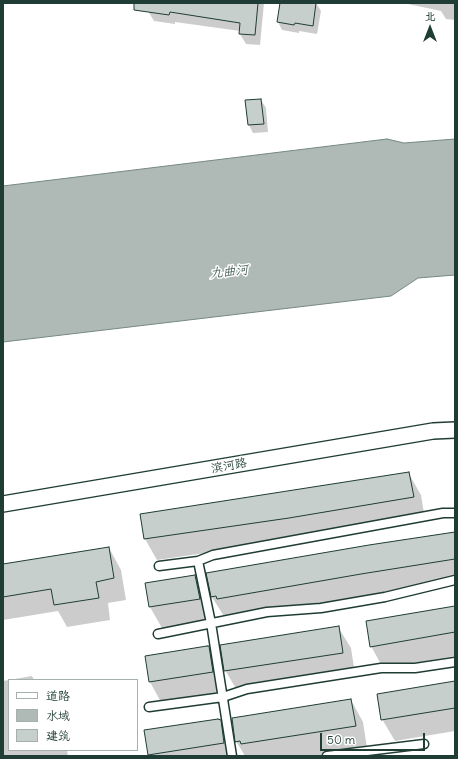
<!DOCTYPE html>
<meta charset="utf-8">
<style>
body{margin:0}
#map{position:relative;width:458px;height:759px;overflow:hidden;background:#fff;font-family:Delius,"LXGW WenKai TC",sans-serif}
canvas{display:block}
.frame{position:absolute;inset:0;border:4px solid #1f3d34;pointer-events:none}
.legend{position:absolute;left:8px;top:679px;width:130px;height:72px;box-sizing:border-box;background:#fff;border:1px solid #a5b1ae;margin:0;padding:5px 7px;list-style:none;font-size:12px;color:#1f3d34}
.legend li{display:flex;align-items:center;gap:8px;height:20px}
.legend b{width:20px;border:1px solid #a5b1ae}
.north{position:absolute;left:410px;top:8px;width:40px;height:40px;-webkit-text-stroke:3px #fff;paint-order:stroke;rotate:0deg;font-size:11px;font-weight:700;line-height:16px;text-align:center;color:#1f3d34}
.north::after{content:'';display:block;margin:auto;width:14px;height:18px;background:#1f3d34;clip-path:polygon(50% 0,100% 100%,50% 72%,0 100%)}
.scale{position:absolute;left:320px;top:733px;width:105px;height:18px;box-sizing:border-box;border:2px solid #1f3d34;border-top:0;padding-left:5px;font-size:12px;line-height:14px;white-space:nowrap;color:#1f3d34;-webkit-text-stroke:3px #fff;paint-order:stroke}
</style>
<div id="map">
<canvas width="458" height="759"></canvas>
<div class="frame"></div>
<ul class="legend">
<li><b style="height:5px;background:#fff"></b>道路</li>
<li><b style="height:11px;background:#afbab7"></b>水域</li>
<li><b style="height:11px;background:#c7cfcc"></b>建筑</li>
</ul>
<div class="north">北</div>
<div class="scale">50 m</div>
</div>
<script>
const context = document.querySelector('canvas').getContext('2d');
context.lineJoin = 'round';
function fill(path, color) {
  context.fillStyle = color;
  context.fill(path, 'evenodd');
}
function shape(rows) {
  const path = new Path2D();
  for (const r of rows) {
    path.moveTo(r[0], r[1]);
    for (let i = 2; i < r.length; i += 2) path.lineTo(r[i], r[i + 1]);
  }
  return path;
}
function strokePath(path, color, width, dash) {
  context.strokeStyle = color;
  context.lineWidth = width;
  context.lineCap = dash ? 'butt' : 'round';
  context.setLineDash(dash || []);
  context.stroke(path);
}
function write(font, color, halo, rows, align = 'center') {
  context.font = font + ' Delius,"LXGW WenKai TC",sans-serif';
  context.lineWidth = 3;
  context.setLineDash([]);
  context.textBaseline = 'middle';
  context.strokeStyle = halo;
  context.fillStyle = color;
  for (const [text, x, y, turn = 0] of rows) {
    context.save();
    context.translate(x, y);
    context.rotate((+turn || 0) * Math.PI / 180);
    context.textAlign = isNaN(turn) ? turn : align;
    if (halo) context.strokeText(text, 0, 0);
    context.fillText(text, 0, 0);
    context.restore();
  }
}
const water = shape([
 [387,139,404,143,455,139,455,275,418,278,391,296,3,342,3,186,387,139]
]);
fill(water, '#afbab7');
strokePath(water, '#758883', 1);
fill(shape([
 [150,3,264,3,260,45,246,44,240,34,240,31,175,22,175,24,154,21,148,11],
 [281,3,316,3,321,11,317,34,299,31,299,33,282,30,278,22],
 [403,3,455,3,455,20,446,19,441,11],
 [261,100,266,108,268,132,253,133,249,125,246,101],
 [409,474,421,495,425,519,302,539,157,560,145,539,141,515],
 [455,533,455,582,373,595,230,620,225,618,212,597,207,574],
 [109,548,121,570,126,600,108,603,110,620,67,627,58,611,3,620,3,565],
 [195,576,207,598,212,620,162,628,150,607],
 [455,607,455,656,383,668,371,646],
 [338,627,351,648,355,674,238,692,225,670],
 [209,647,221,669,225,694,162,704,150,682,146,657],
 [32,676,34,680,9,680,9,750,67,750,68,756,3,756,3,681],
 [455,683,455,731,395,741,382,719],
 [351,700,363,722,367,748,314,756,245,756,236,741],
 [220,721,233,742,235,756,150,756,149,754]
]), '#0003');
const building = shape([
 [134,3,258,3,255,35,239,34,240,23,170,12,169,15,134,10,134,3],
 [280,3,316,3,313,26,295,23,294,25,277,22,280,3],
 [261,99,264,124,248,125,245,100,261,99],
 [409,472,414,497,289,518,144,539,140,514,409,472],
 [455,532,455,559,361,574,217,599,216,596,211,597,206,573,369,545,455,532],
 [109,547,114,578,96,582,99,598,54,605,51,589,3,597,3,564,109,547],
 [195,575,200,599,149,607,145,583,195,575],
 [455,606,455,632,370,647,366,621,455,606],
 [339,626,343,653,224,671,220,645,339,626],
 [207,646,209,646,213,672,149,682,145,656,207,646],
 [455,681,455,708,381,720,377,694,455,681],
 [351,699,356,726,241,744,240,741,235,742,232,718,351,699],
 [218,719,221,720,224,743,148,755,144,730,218,719]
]);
fill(building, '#c7cfcc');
strokePath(building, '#1f3d34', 1);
const lane = shape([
 [198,561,211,623,232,756],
 [159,566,198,561,213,555,443,513,455,513],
 [158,634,267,612,321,608,385,597,455,580],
 [149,707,223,697,247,689,381,668,415,668,455,662],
 [327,756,424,744]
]);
const street = shape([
 [3,504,433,431,455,430]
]);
strokePath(lane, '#1f3d34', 11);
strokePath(street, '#1f3d34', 18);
strokePath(lane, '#fff', 8);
strokePath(street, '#fff', 15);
write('12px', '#1f3d34', '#fff', [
 ["滨河路",229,466,-10]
]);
write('italic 13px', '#4a625b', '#fff', [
 ["九曲河",229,272,-6]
]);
</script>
